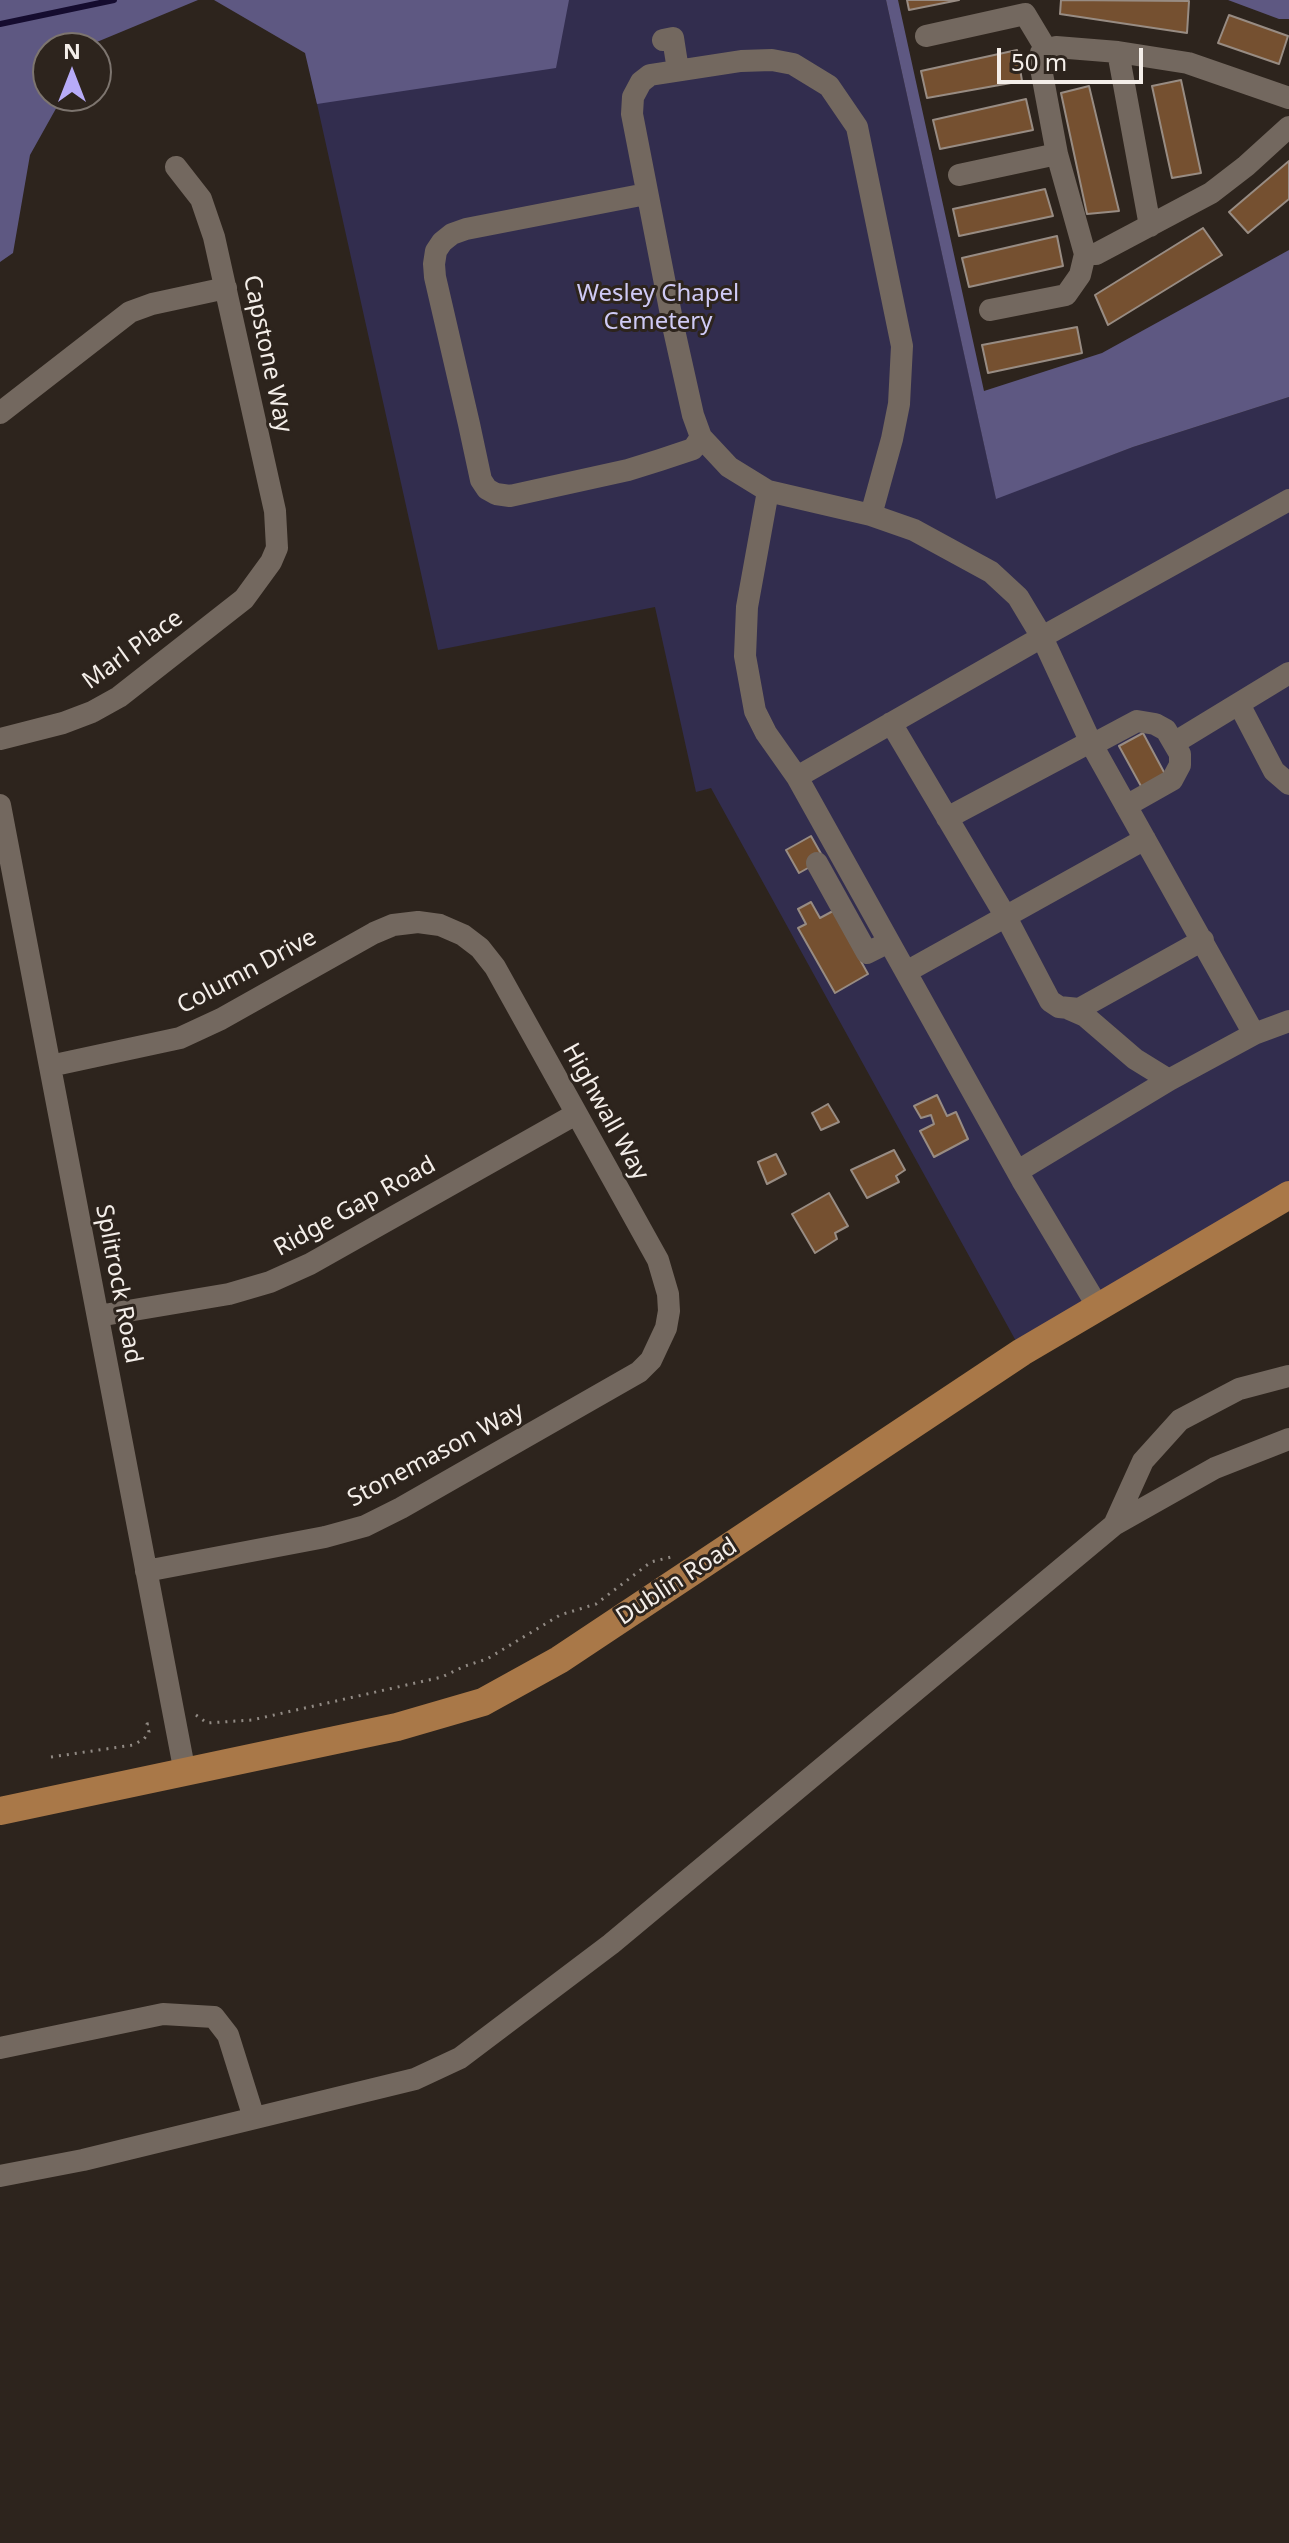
<!DOCTYPE html>
<style>
body{margin:0}
#map{position:relative;width:1289px;height:2543px;overflow:hidden;background:#2d241d;font-family:"Noto Sans",sans-serif}
canvas{display:block}
.north{position:absolute;left:32px;top:32px;width:80px;height:80px;box-sizing:border-box;background:#2d241d;border:2px solid #7d756f;border-radius:50%;rotate:0deg;font-size:22px;font-weight:700;line-height:32px;text-align:center;color:#f4eee9}
.north::after{content:'';display:block;margin:auto;width:28px;height:36px;background:#b7abf8;clip-path:polygon(50% 0,100% 100%,50% 72%,0 100%)}
.scale{position:absolute;left:997px;top:48px;width:146px;height:36px;box-sizing:border-box;border:4px solid #f4eee9;border-top:0;padding-left:10px;font-size:24px;line-height:28px;white-space:nowrap;color:#f4eee9;-webkit-text-stroke:6px #2d241d;paint-order:stroke}
</style>
<div id="map">
<canvas width="1289" height="2543"></canvas>
<div class="north">N</div>
<div class="scale">50 m</div>
</div>
<script>
const context = document.querySelector('canvas').getContext('2d');
context.lineJoin = 'round';
function fill(path, color) {
  context.fillStyle = color;
  context.fill(path, 'evenodd');
}
function shape(rows) {
  const path = new Path2D();
  for (const r of rows) {
    path.moveTo(r[0], r[1]);
    for (let i = 2; i < r.length; i += 2) path.lineTo(r[i], r[i + 1]);
  }
  return path;
}
function strokePath(path, color, width, dash) {
  context.strokeStyle = color;
  context.lineWidth = width;
  context.lineCap = dash ? 'butt' : 'round';
  context.setLineDash(dash || []);
  context.stroke(path);
}
function write(font, color, halo, rows, align = 'center') {
  context.font = font + ' "Noto Sans",sans-serif';
  context.lineWidth = 6;
  context.setLineDash([]);
  context.textBaseline = 'middle';
  context.strokeStyle = halo;
  context.fillStyle = color;
  for (const [text, x, y, turn = 0] of rows) {
    context.save();
    context.translate(x, y);
    context.rotate((+turn || 0) * Math.PI / 180);
    context.textAlign = isNaN(turn) ? turn : align;
    if (halo) context.strokeText(text, 0, 0);
    context.fillText(text, 0, 0);
    context.restore();
  }
}
fill(shape([
 [294,0,886,0,996,498,1133,447,1289,397,1289,1195,1022,1352,711,788,696,792,655,607,438,650]
]), '#322d4e');
fill(shape([
 [0,0,198,0,92,44,89,48,48,48,48,96,63,96,30,155,13,253,0,262],
 [214,0,569,0,556,68,317,104,305,53],
 [886,0,898,0,984,391,1102,353,1289,250,1289,397,1133,447,996,499],
 [1228,0,1289,0,1289,19,1279,19]
]), '#5e5882');
strokePath(shape([
 [0,24,114,0]
]), '#150c2f', 6);
const building = shape([
 [907,0,959,0,909,10,907,0],
 [1061,0,1189,1,1187,33,1060,14,1061,0],
 [1229,15,1288,36,1279,64,1218,43,1229,15],
 [1017,50,1022,81,927,98,921,71,1017,50],
 [1181,80,1201,173,1172,178,1152,86,1181,80],
 [1089,86,1119,211,1087,214,1061,93,1089,86],
 [1026,99,1033,130,940,149,933,120,1026,99],
 [1289,161,1289,199,1248,233,1229,212,1289,161],
 [1045,189,1053,216,959,236,953,209,1045,189],
 [1203,228,1222,255,1108,325,1095,295,1203,228],
 [1057,236,1063,266,969,287,962,258,1057,236],
 [1077,327,1082,353,988,373,982,345,1077,327],
 [1143,733,1165,774,1142,788,1119,746,1143,733],
 [811,836,824,859,799,873,786,850,811,836],
 [811,902,820,918,833,911,868,974,835,993,798,928,806,924,798,909,811,902],
 [937,1095,947,1116,956,1112,968,1139,934,1157,920,1131,934,1124,931,1115,921,1118,914,1106,937,1095],
 [828,1104,839,1122,821,1130,812,1113,828,1104],
 [894,1150,905,1170,896,1176,899,1182,867,1198,851,1170,894,1150],
 [776,1154,786,1174,767,1184,758,1162,776,1154],
 [829,1193,848,1226,835,1233,837,1239,815,1253,792,1214,829,1193]
]);
fill(building, '#755030');
strokePath(building, '#988c83', 2);
strokePath(shape([
 [196,1715,207,1723,252,1720,442,1677,465,1666,487,1659,560,1615,596,1604,651,1562,671,1557],
 [51,1757,133,1745,144,1739,149,1732,147,1724,153,1723]
]), '#918a84', 3, [2, 6]);
strokePath(shape([
 [926,36,1025,14,1046,49],
 [663,40,673,38,678,70],
 [1118,52,1150,226],
 [1289,98,1188,63,1118,52,1056,47,1041,53,1040,63,1057,154,1085,254,1096,254,1211,193,1246,166,1289,127],
 [959,175,1057,154],
 [646,194,466,229,452,234,442,242,436,251,434,264,435,277,469,424,481,480,487,489,496,494,510,496,628,470,660,460,693,449,701,437],
 [990,310,1066,295,1080,275,1085,254],
 [0,413,130,312,152,304,226,288],
 [768,491,747,607,745,656,755,711,766,733,797,777],
 [871,515,892,439,899,404,902,346,857,127,829,86,793,64,772,60,741,61,650,75,641,82,633,97,632,114,674,330,693,415,701,437,729,467,768,491,871,515,914,530,991,572,1018,597,1042,637,1092,745,1254,1034,1169,1080,1018,1171],
 [1239,704,1274,771,1289,784],
 [891,723,1006,917,1050,1001,1059,1007,1079,1009,1203,940],
 [0,739,63,723,92,712,119,697,244,599,271,562,277,548,275,511,214,237,201,199,176,167],
 [1174,743,1289,673],
 [1092,745,1137,721,1155,724,1166,730,1180,754,1180,765,1172,780,1126,806],
 [0,805,185,1773],
 [947,818,1090,742],
 [817,863,867,953,889,942],
 [906,972,1145,839],
 [1069,1009,1085,1016,1135,1059,1169,1080],
 [1254,1034,1289,1021],
 [50,1066,180,1038,221,1019,374,933,393,925,418,922,440,925,463,935,480,948,495,967,658,1260,668,1294,669,1311,666,1328,651,1360,639,1372,401,1508,365,1526,325,1537,146,1571],
 [1098,1307,1022,1180,797,777,1042,637,1289,500],
 [98,1316,229,1294,270,1282,310,1264,576,1114],
 [1114,1525,1143,1461,1180,1420,1239,1389,1289,1376],
 [0,2048,163,2014,214,2017,228,2035,254,2118],
 [0,2176,83,2160,415,2079,460,2058,611,1944,1114,1525,1215,1468,1289,1439]
]), '#73685f', 22);
strokePath(shape([
 [0,1811,397,1727,483,1702,559,1660,1022,1352,1289,1195]
]), '#a97848', 28);
write('24px', '#cfcaf5', '#2d241d', [
 ["Wesley Chapel",658,294],
 ["Cemetery",658,322]
]);
write('24px', '#f4eee9', '#2d241d', [
 ["Capstone Way",267,354,78],
 ["Marl Place",133,650,-36],
 ["Column Drive",247,972,-28],
 ["Highwall Way",605,1112,61],
 ["Ridge Gap Road",355,1207,-29],
 ["Splitrock Road",118,1284,79],
 ["Stonemason Way",436,1455,-28],
 ["Dublin Road",677,1582,-33]
]);
</script>
